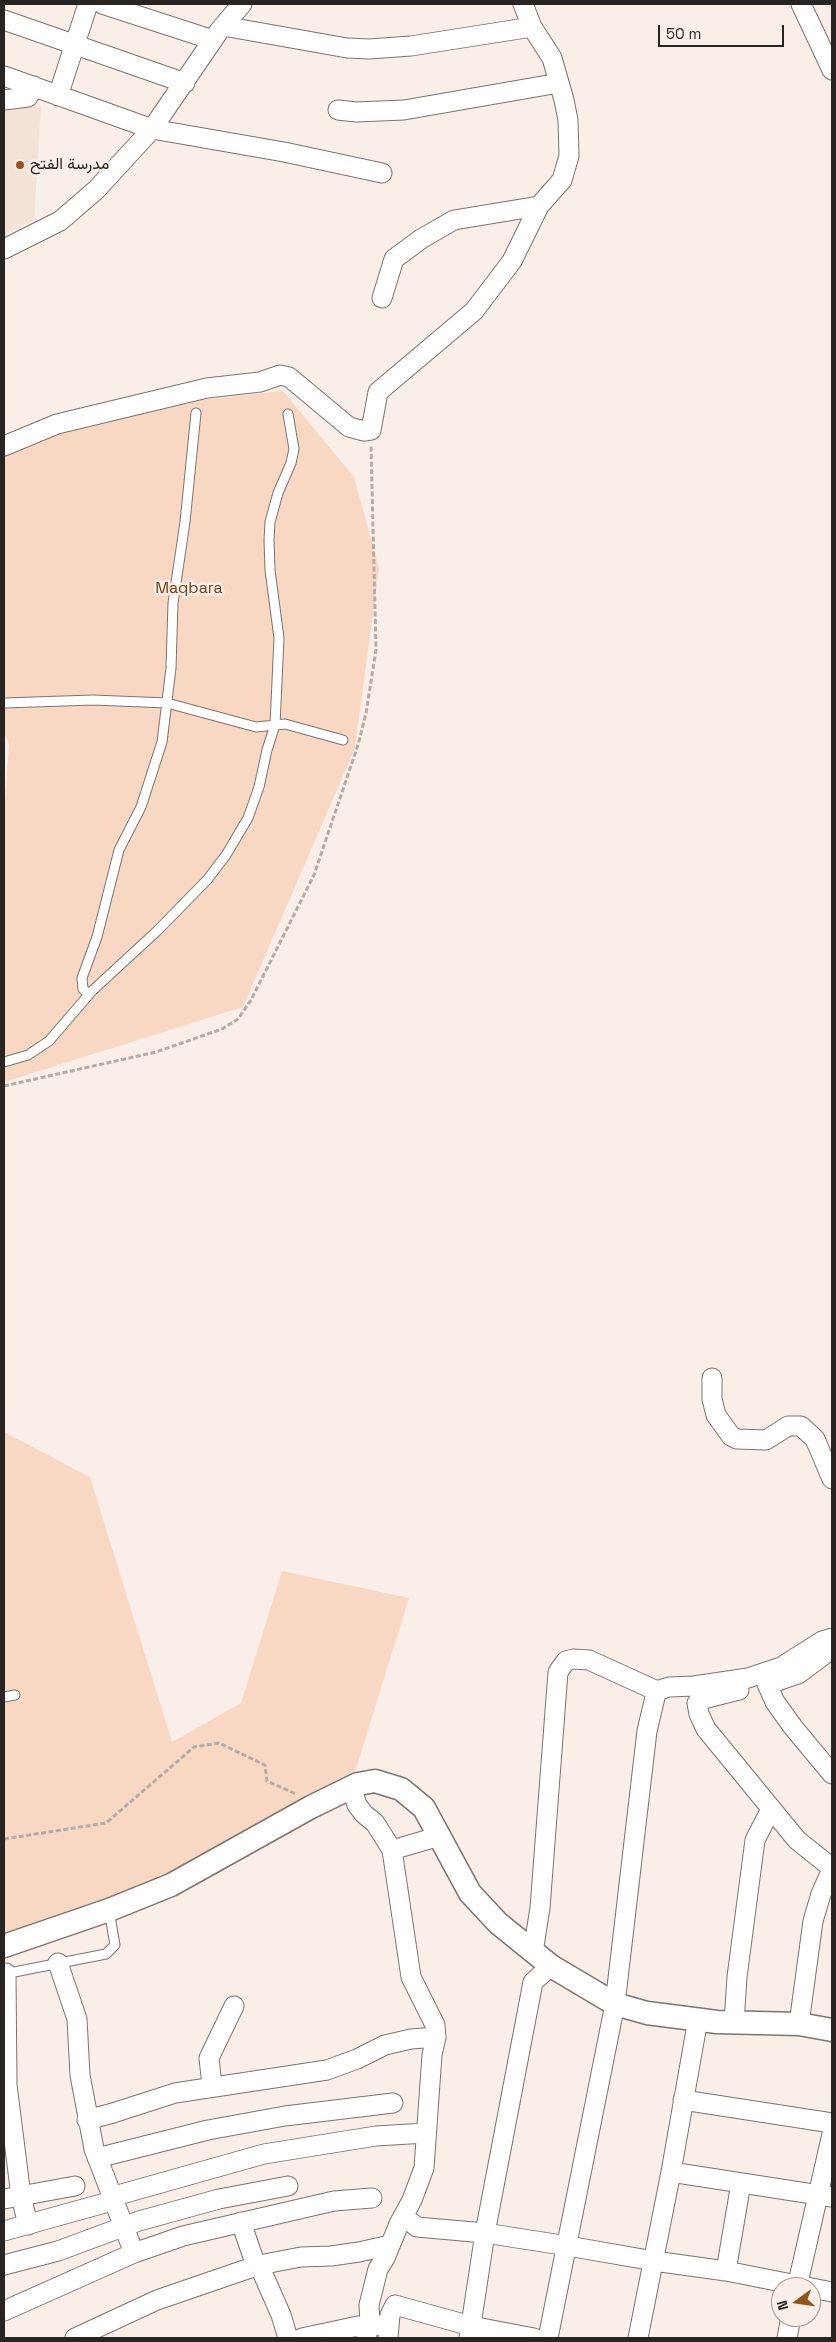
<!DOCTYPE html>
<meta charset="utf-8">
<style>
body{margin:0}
#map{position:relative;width:836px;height:2342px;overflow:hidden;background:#f9efe8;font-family:"Space Grotesk",sans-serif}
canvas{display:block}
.frame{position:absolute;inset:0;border:5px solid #282421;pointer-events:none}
.north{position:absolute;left:771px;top:2277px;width:50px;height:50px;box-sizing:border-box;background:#f9efe8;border:1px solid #a59e98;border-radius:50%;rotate:256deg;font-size:14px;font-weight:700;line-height:20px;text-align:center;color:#282421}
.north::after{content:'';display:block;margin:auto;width:18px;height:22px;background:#92521c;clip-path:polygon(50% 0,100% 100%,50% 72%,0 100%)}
.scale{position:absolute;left:658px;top:25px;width:126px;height:22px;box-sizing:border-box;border:2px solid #282421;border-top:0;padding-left:6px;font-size:15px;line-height:18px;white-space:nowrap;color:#282421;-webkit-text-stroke:4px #f9efe8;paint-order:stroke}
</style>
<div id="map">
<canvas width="836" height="2342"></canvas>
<div class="frame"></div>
<div class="north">N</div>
<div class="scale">50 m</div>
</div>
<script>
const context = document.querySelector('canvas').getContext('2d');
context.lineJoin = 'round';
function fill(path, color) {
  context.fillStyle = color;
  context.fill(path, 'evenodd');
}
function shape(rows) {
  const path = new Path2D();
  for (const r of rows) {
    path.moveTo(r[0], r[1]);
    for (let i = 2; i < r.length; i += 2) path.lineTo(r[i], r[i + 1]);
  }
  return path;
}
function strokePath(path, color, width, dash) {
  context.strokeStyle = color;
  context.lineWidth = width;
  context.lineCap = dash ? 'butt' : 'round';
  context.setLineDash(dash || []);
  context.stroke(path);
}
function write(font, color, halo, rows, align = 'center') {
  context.font = font + ' "Space Grotesk",Vazirmatn,sans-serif';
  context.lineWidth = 5;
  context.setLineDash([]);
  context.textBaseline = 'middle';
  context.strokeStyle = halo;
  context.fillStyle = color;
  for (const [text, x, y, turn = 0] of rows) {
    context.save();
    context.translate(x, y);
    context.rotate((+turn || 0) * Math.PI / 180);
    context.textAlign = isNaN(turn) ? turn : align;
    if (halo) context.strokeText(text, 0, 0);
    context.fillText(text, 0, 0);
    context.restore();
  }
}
fill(shape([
 [41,106,34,220,4,234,4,110]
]), '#f4e2d6');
fill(shape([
 [283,391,354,477,379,568,355,748,243,1007,4,1082,4,815,9,743,4,733,4,457,62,415],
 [4,1432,90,1477,172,1742,241,1703,282,1571,409,1598,355,1772,159,1883,4,1937]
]), '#f8d8c3');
const service = shape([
 [4,703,93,700,167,703,256,727,285,724,343,740],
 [89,994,83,989,82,978,97,937,119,850,141,807,162,742,171,668,173,603,185,522,196,413],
 [4,1062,28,1055,49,1041,92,991,157,931,207,880,226,855,248,818,259,787,267,750,275,725,279,638,270,570,269,540,270,522,278,493,291,463,294,449,288,414],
 [4,1697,15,1695],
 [4,1974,106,1954,115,1945,109,1910]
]);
const minor = shape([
 [102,4,213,40],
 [801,4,832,70],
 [4,20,185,83],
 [223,26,347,48,369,49,411,46,532,27],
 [4,76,152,129,284,152,382,173],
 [58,96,88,4],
 [4,100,28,97,34,86],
 [338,110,356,112,404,110,559,83],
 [4,249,60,221,96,190,152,129,219,31,242,4],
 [382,298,394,259,421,239,454,220,539,206,562,180,569,156,568,120,564,100,552,58,532,27,523,4],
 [4,446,57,424,207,388,260,382,280,375,289,377,349,427,364,431,371,430,378,392,474,311,512,261,539,206],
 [712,1378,712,1399,716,1415,731,1436,737,1439,766,1440,788,1426,801,1426,815,1439,832,1479],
 [767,1684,775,1702,793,1727,832,1774],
 [768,1684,798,1674,829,1651],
 [739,1690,699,1700,697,1703,699,1714,706,1729,797,1840,832,1868],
 [358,1784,353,1792,357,1805,364,1814,375,1823,392,1850,411,1977,435,2025,436,2037,432,2055,424,2168,412,2200,399,2224,385,2258,378,2269,369,2305,370,2324,366,2338],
 [392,1850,440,1836],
 [533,1952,540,1908,558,1672,566,1661,573,1659,589,1660,657,1691],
 [58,1963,77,2019,80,2075,94,2149,134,2253],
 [6,1973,7,2085,21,2196,28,2225],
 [734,2023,737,1977,755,1840,771,1809],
 [799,2024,813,1921,821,1894,832,1869],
 [212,2086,209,2058,234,2006],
 [683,2100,832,2123],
 [87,2120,113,2113,175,2093,327,2070,357,2059,385,2045,411,2039,436,2037],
 [97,2158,208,2130,285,2116,393,2103],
 [671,2172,832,2197],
 [111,2197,264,2154,376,2136,426,2133],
 [4,2199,75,2186],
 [403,2216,417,2227,485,2233,568,2246,654,2261,726,2271,832,2292],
 [241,2222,256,2266],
 [4,2231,112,2201],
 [4,2265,58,2251,139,2221,219,2199,288,2186],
 [259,2265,281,2315,288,2338],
 [726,2271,741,2183],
 [797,2287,832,2134],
 [4,2311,134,2253,183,2236,334,2201,372,2198],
 [75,2338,157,2300,259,2265,301,2257,331,2256,359,2252,390,2245],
 [302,2338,358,2326,380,2325],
 [388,2338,390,2315,395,2305,471,2326,534,2338],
 [469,2338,485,2233,533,1982,551,1966],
 [548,2338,615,2004,647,1731,656,1693,659,1690,669,1687,694,1686,748,1678,781,1667,822,1641,832,1638],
 [638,2338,671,2172,698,2019],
 [787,2338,791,2317]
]);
const tertiary = shape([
 [4,1946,109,1910,171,1885,311,1807,358,1784,375,1781,401,1789,424,1808,470,1893,498,1923,551,1966,615,2004,647,2013,717,2022,799,2024,832,2030]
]);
strokePath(service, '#7d746e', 11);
strokePath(minor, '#7d746e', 21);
strokePath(tertiary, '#7d746e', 25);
strokePath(shape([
 [4,1086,156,1052,222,1029,238,1019,251,1000,314,875,358,745,366,713,376,650,371,445],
 [4,1839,106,1823,194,1747,219,1743,265,1765,267,1781,296,1794]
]), '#b4aca6', 3, [5, 2.5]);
strokePath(service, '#fff', 9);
strokePath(minor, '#fff', 19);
strokePath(tertiary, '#fff', 22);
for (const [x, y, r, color] of [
 [20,165,5,"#92521c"]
]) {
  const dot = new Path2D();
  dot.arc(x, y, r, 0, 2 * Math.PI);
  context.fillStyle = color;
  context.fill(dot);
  strokePath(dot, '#f9efe8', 2);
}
write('16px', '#282421', '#f9efe8', [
 ["مدرسة الفتح",30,165]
], 'left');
write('16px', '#754115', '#f9efe8', [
 ["Maqbara",189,589]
]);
</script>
